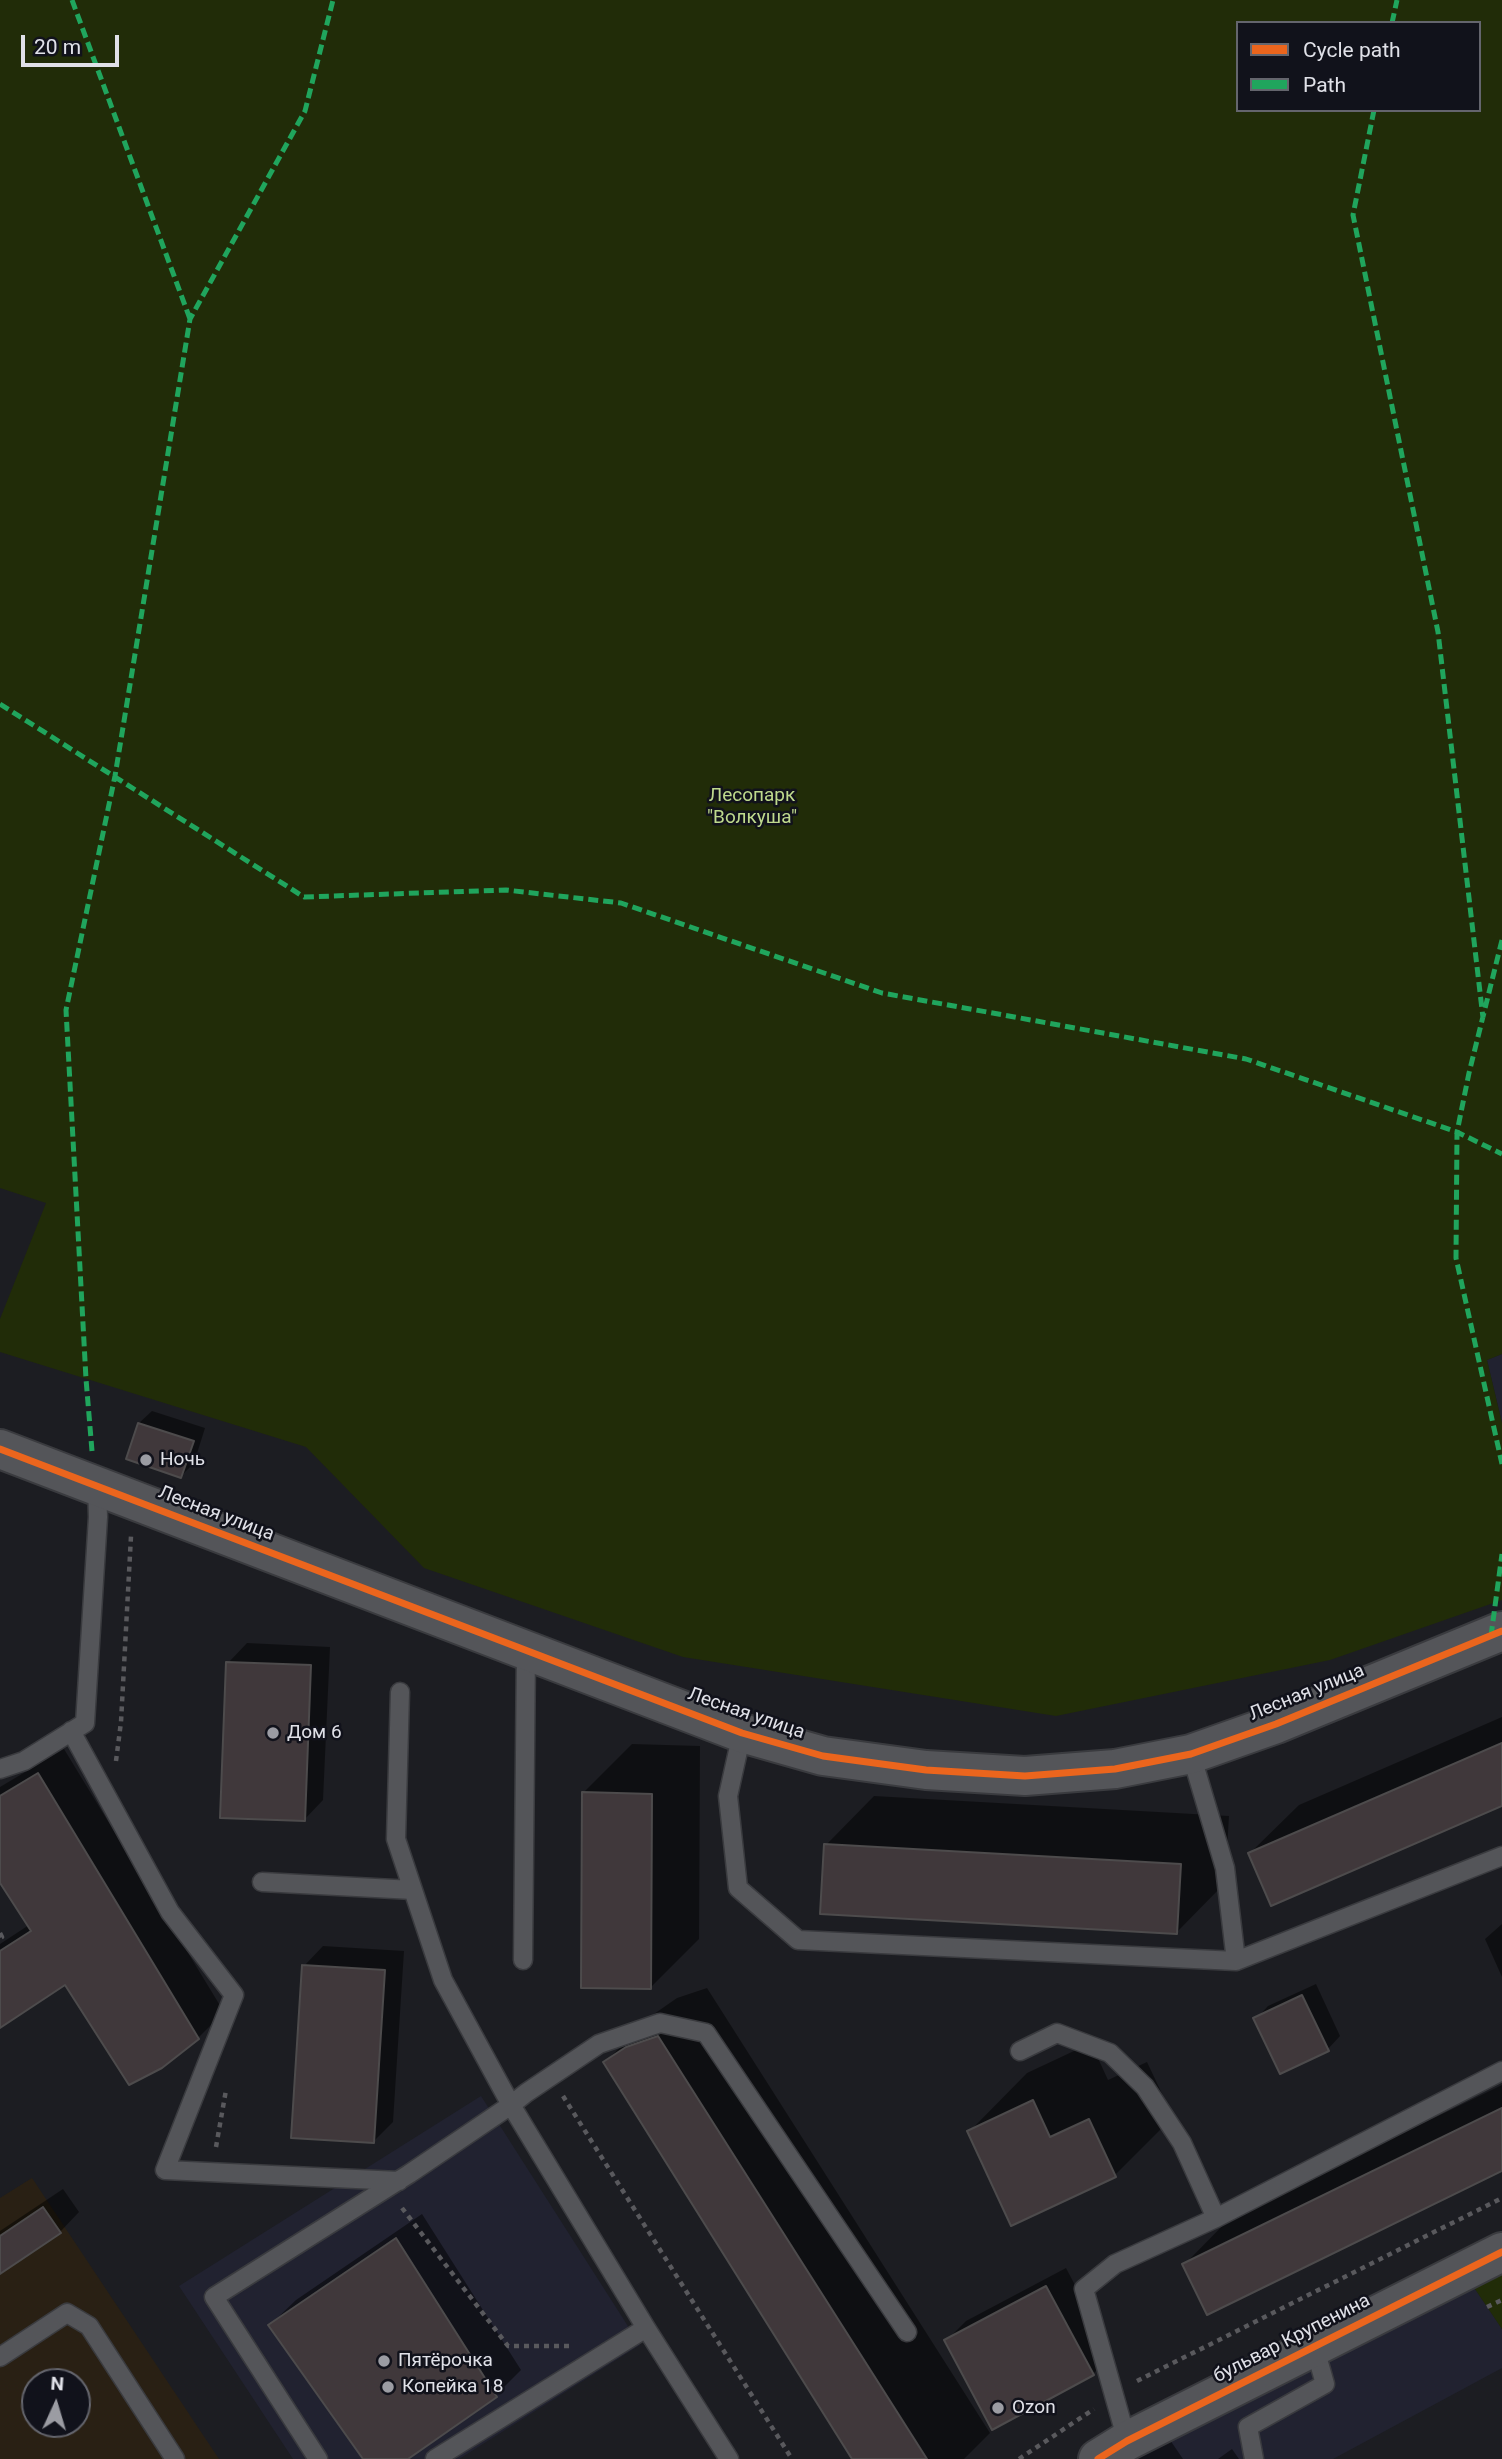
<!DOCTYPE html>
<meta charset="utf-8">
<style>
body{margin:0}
#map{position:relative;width:1502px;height:2459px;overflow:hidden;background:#1c1d22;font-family:Roboto,sans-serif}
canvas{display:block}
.legend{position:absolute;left:1236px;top:21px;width:245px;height:91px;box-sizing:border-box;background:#11121b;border:2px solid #64656d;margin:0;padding:9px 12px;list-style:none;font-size:21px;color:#e0e1e8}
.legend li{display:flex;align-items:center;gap:14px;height:35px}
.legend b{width:35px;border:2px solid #64656d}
.north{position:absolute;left:21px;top:2368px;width:70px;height:70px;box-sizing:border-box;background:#11121b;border:2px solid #64656d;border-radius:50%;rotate:4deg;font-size:19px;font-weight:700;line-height:28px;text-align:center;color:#e0e1e8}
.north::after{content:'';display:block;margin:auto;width:24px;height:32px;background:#9b9ca3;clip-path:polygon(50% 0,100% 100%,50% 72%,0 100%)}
.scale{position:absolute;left:21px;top:35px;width:98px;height:32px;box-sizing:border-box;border:4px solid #e0e1e8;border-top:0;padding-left:9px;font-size:21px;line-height:24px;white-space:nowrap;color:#e0e1e8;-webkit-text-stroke:5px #11121b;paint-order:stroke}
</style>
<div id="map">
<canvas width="1502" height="2459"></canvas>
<ul class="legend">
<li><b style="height:9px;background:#eb651d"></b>Cycle path</li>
<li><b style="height:9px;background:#20a55d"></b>Path</li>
</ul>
<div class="north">N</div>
<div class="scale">20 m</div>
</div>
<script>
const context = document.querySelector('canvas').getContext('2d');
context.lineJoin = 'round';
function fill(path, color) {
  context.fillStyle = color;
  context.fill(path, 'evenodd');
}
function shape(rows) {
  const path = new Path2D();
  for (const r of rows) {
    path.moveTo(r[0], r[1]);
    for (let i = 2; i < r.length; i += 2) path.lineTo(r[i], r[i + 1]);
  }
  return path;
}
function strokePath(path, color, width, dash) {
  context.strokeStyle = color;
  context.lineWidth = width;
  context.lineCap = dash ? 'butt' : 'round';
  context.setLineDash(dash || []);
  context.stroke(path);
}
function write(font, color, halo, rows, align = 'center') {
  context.font = font + ' Roboto,sans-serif';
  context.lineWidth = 5;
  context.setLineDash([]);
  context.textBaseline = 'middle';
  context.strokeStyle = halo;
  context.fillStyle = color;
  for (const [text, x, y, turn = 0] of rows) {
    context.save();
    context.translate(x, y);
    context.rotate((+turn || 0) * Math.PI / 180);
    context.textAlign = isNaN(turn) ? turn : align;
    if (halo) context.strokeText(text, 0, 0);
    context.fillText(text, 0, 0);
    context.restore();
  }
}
fill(shape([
 [1502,1354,1502,1423,1487,1360],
 [481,2096,640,2345,459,2459,293,2459,179,2286],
 [1473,2286,1502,2329,1502,2368,1333,2459,1132,2459]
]), '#212230');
fill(shape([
 [32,2178,219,2459,0,2459,0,2198],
 [35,2382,77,2382,77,2424,35,2424]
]), '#292014');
fill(shape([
 [0,0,1502,0,1502,1354,1487,1360,1502,1423,1502,1600,1330,1660,1056,1716,683,1657,424,1568,306,1447,0,1352,0,1319,46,1203,0,1188],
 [1238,23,1479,23,1479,110,1238,110],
 [1502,2272,1502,2329,1473,2286]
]), '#212c08');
fill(shape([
 [152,1411,205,1428,194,1463,181,1476,139,1423],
 [247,1643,330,1647,323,1800,304,1820,228,1663],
 [1502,1717,1502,1804,1250,1853,1299,1805],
 [632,1744,700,1746,699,1939,650,1988,583,1793],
 [64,1749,224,2012,198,2038,66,1983,0,2025,0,1944,29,1925,0,1880,0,1787],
 [874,1796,1229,1816,1225,1883,1177,1932,826,1845],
 [1502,1924,1502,1977,1485,1939],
 [323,1946,404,1951,393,2122,373,2142,304,1966],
 [1316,1984,1340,2036,1328,2049,1256,2019,1268,2006],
 [707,1988,990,2433,964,2459,854,2459,605,2062,654,2014,677,1998],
 [1091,2043,1108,2080,1147,2062,1173,2117,1115,2175,969,2132,1027,2073],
 [1502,2085,1502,2169,1184,2265,1232,2216],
 [63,2189,79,2212,60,2232,0,2272,0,2231],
 [422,2214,521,2370,495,2396,405,2459,365,2459,270,2325,296,2300],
 [1066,2268,1112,2355,1093,2374,946,2341,966,2321],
 [1168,2437,1183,2459,1132,2459],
 [1232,2449,1239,2459,1218,2459]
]), '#0007');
const building = shape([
 [138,1423,194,1441,181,1478,126,1459,138,1423],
 [226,1662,311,1665,305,1821,220,1818,226,1662],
 [1502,1743,1502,1806,1271,1906,1248,1853,1502,1743],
 [38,1773,199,2039,162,2068,129,2085,65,1985,0,2028,0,1951,31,1931,0,1883,0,1796,38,1773],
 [582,1792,652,1794,651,1989,581,1988,582,1792],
 [824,1844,1181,1864,1177,1934,820,1914,824,1844],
 [302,1965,385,1970,374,2143,291,2138,302,1965],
 [1302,1995,1329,2051,1280,2074,1253,2018,1302,1995],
 [658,2036,927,2459,852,2459,603,2062,626,2047,658,2036],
 [1033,2100,1050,2137,1089,2119,1116,2177,1011,2226,967,2131,1033,2100],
 [1502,2108,1502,2171,1207,2315,1182,2264,1502,2108],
 [43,2207,61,2233,0,2274,0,2236,43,2207],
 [396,2238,497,2397,408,2459,363,2459,268,2325,396,2238],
 [1046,2286,1094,2375,992,2430,944,2340,1046,2286]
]);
fill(building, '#40383b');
strokePath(building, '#4d4b4c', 2);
const service = shape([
 [71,1731,170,1912,234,1995,165,2170,399,2181],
 [742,1733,728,1796,738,1888,798,1940,1236,1961],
 [1191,1754,1225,1868,1236,1961,1502,1856],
 [0,1769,24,1761,85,1723,98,1517,97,1485],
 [262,1882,413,1890],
 [523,1960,526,1650],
 [1020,2051,1057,2033,1110,2053,1145,2087,1182,2143,1216,2218],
 [0,2357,67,2313,89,2326,175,2459],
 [1127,2441,1084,2289,1115,2264,1216,2218,1502,2071],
 [318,2459,214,2297,409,2174,511,2105,443,1980,396,1839,400,1692],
 [435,2459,646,2328],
 [729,2459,646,2328,511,2105,526,2093,599,2044,660,2023,706,2033,907,2332],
 [1254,2459,1248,2427,1325,2384,1314,2345]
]);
const tertiary = shape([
 [0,1449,742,1733,823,1756,926,1770,1025,1776,1115,1769,1191,1754,1276,1724,1502,1631],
 [1098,2459,1127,2441,1502,2252]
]);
strokePath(service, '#3a3b3f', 21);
strokePath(tertiary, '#3a3b3f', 42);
strokePath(shape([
 [116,1761,121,1722,131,1536],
 [0,1933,2,1937,0,1938],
 [563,2096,792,2459],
 [216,2147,226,2090],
 [402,2208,508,2346,570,2346],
 [1487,2307,1502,2300],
 [1137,2381,1502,2198],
 [1019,2459,1094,2409]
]), '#59595d', 4.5, [5, 5]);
strokePath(service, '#545559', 18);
strokePath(tertiary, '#545559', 38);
strokePath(shape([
 [72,0,190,319],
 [1392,23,1397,0],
 [1374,110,1353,215,1438,632,1483,1018],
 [0,704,304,897,506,890,621,903,882,993,1246,1059,1457,1132,1502,1154],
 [1502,940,1469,1073,1457,1132,1456,1258,1502,1464],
 [92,1451,86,1379,66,1010,115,776,190,319,305,111,333,0],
 [1491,1636,1502,1554]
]), '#20a55d', 5, [10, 5]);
strokePath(shape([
 [0,1449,742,1733,823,1756,926,1770,1025,1776,1115,1769,1191,1754,1276,1724,1502,1631],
 [1098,2459,1127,2441,1502,2252]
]), '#eb651d', 7);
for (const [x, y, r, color] of [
 [146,1460,7,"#9b9ca3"],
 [273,1733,7,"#9b9ca3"],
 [384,2361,7,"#9b9ca3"],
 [388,2387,7,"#9b9ca3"],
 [998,2408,7,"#9b9ca3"]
]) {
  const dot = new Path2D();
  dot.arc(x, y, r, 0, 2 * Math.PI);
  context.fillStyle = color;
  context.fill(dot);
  strokePath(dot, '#11121b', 2.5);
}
write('19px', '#bfda8d', '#11121b', [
 ["Лесопарк",752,796],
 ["\"Волкуша\"",752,818]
]);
write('19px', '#e0e1e8', '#11121b', [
 ["Ночь",160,1460],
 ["Дом 6",287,1733],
 ["Пятёрочка",398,2361],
 ["Копейка 18",402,2387],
 ["Ozon",1012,2408]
], 'left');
write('19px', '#e0e1e8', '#11121b', [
 ["Лесная улица",216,1514,21],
 ["Лесная улица",1307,1693,-22],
 ["Лесная улица",746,1714,19],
 ["бульвар Крупенина",1292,2339,-27]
]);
</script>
